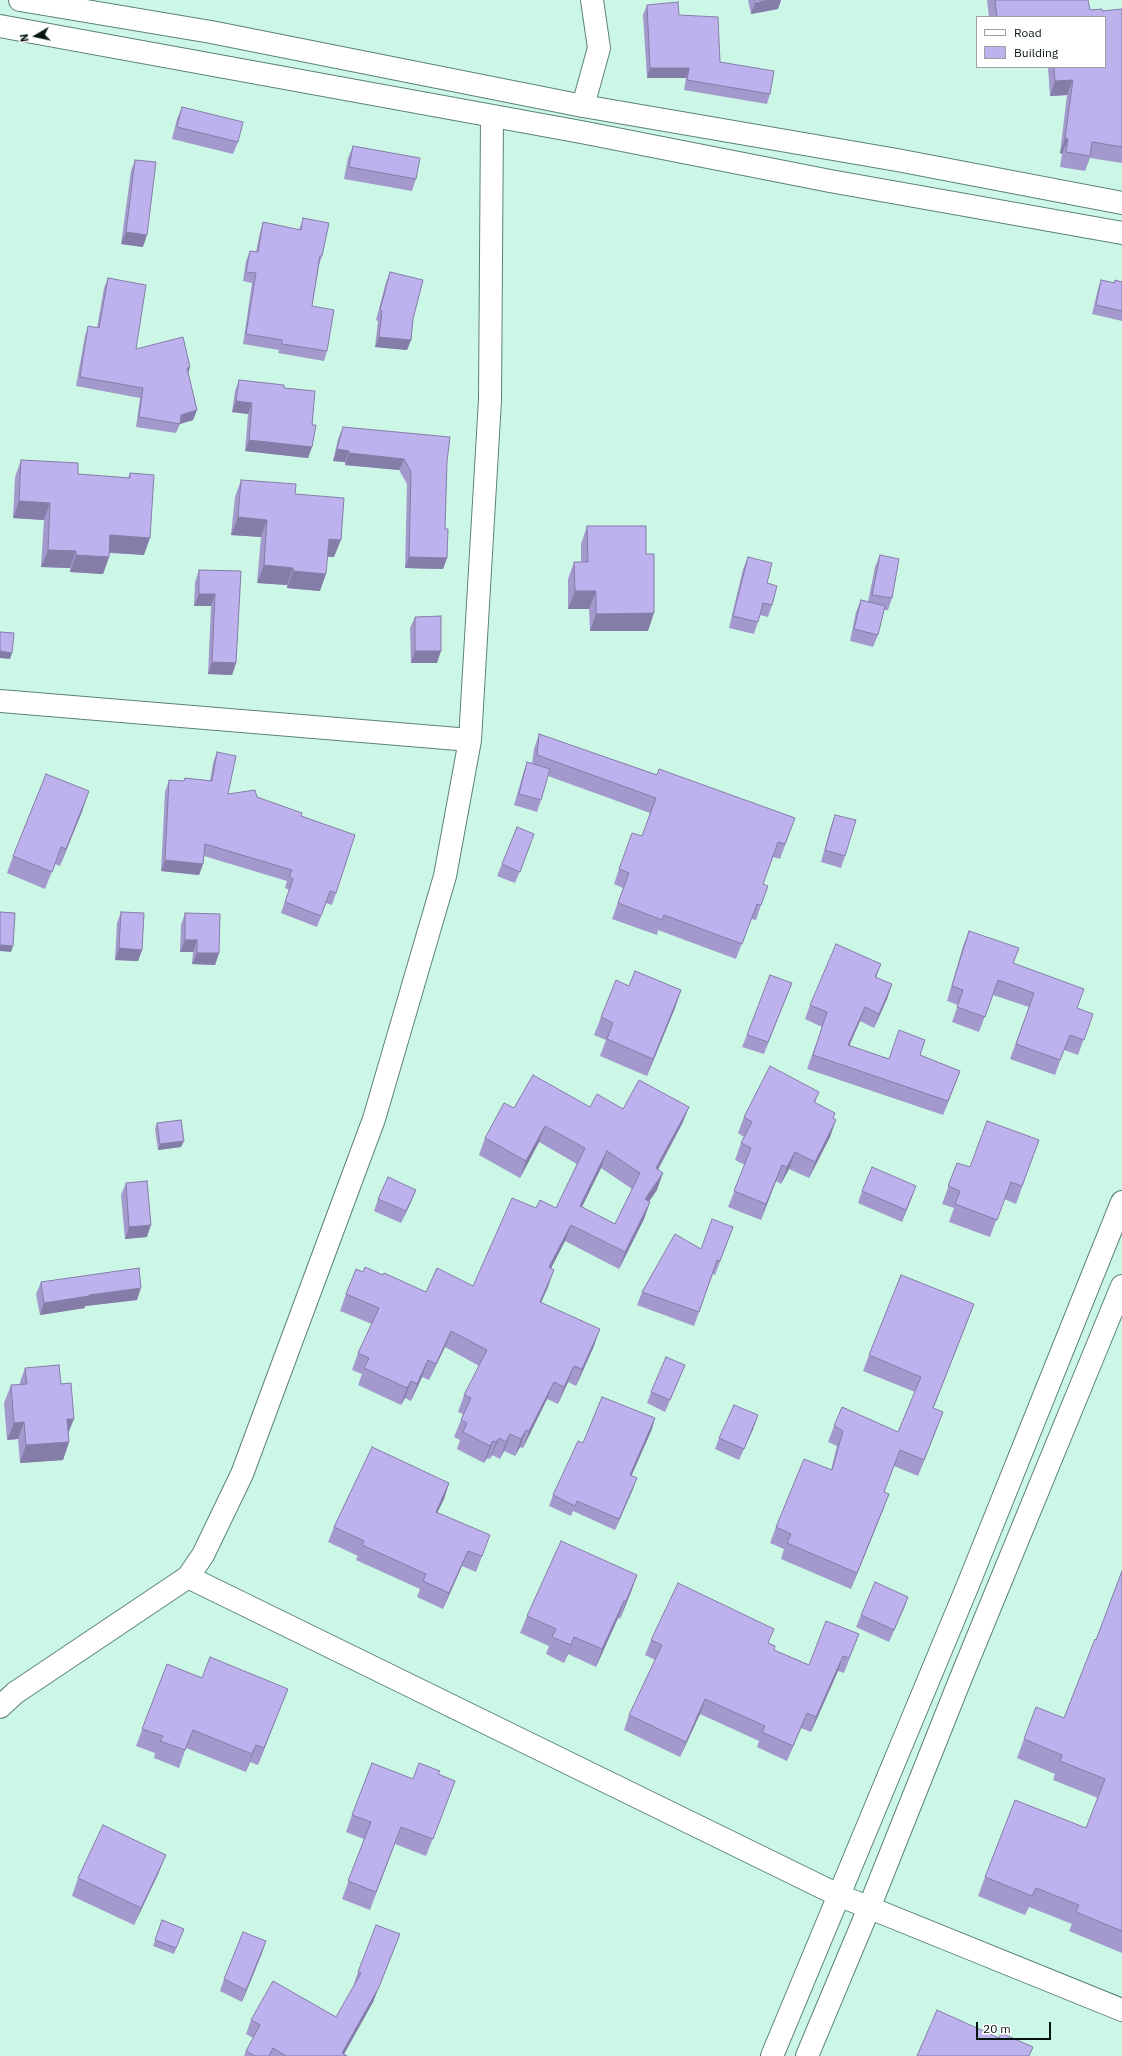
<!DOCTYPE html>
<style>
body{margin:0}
#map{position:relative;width:1122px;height:2056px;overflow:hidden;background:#ccf7e6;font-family:"IBM Plex Sans",sans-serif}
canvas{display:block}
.legend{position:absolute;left:976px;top:16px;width:130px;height:52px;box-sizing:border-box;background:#fff;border:1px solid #9ba19f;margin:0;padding:5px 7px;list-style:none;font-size:12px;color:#05140e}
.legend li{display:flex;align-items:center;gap:8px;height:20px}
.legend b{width:20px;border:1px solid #9ba19f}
.north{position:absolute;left:16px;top:16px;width:40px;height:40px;-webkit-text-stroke:3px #fff;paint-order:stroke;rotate:261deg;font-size:11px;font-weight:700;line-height:16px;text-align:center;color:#05140e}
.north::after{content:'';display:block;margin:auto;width:14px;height:18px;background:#05140e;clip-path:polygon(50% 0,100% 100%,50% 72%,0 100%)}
.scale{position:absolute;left:976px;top:2022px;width:75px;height:18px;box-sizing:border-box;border:2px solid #05140e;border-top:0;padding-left:5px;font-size:12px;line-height:14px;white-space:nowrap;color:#05140e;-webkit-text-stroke:3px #fff;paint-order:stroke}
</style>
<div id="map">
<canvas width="1122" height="2056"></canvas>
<ul class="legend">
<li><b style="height:5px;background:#fff"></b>Road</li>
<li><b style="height:11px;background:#bdb2ee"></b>Building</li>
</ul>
<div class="north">N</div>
<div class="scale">20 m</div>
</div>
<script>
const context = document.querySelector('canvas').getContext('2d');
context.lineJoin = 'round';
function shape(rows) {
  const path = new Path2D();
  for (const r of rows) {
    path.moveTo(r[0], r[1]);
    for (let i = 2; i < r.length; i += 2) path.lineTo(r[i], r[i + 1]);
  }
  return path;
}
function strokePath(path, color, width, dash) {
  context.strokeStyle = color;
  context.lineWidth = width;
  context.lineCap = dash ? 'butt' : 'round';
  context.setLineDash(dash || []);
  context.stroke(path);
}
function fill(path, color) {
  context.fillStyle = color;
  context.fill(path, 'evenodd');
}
const minor = shape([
 [583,106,599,48,592,0],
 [0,701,470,740],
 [188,1577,838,1895,1122,2010],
 [0,1707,15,1693,188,1577,203,1555,242,1474,374,1119,445,876,470,740,490,400,492,117]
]);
const tertiary = shape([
 [772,2056,968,1585,1122,1202],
 [807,2056,869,1908,960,1680,1122,1286]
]);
const secondary = shape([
 [20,0,211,32,583,106,897,160,1122,203],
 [0,26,581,132,830,181,1122,233]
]);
strokePath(minor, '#5c8375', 24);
strokePath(tertiary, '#5c8375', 24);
strokePath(secondary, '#5c8375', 24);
strokePath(minor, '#fff', 22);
strokePath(tertiary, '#fff', 22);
strokePath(secondary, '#fff', 22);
fill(shape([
 [748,0,781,0,778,9,751,14],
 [987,0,1088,0,1090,10,1102,11,1122,9,1122,163,1090,158,1085,171,1060,167,1062,154,1060,153,1067,95,1050,96,1048,67,1105,67,1105,17,989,17],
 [647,5,679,15,720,62,770,94,767,104,684,90,686,78,647,78,643,15],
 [182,107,238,142,233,154,172,139,177,119],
 [353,146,416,179,412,191,344,179,348,158],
 [135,160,143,247,121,244,131,171],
 [303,218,322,256,319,265,312,306,327,351,324,361,278,353,279,350,243,344,252,283,243,281,246,261,250,251,256,252,260,232,263,222,299,230],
 [390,272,413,319,411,340,407,350,375,347,378,321,376,320,386,282],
 [108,278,136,349,188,372,197,410,193,420,180,424,176,433,136,427,140,398,76,386,85,336,88,326,97,328,104,288],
 [1101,280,1114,283,1115,280,1122,282,1122,321,1092,314,1098,289],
 [239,380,284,388,312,425,312,447,308,458,245,451,248,414,232,412,235,391],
 [343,427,447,462,445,529,447,558,443,569,405,568,407,484,399,470,345,465,345,462,333,461,338,439],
 [21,460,78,474,128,478,130,473,144,555,109,553,109,557,103,574,70,572,70,568,41,567,44,520,13,518,15,477],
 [241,480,295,494,334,557,328,557,320,591,287,588,287,585,257,583,261,537,231,535,235,497],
 [587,526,646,554,648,631,590,631,589,609,568,609,568,579,574,562,581,562,581,544],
 [880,555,892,598,888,610,884,610,878,635,873,647,850,641,856,612,861,600,868,602,875,567],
 [748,557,767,583,772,605,768,617,760,615,754,634,729,628,743,569],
 [199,570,241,571,236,663,232,675,208,674,211,606,194,606,195,582],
 [415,617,437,663,411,663,410,628],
 [539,734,657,775,795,818,780,859,773,857,763,884,761,905,756,920,751,919,736,959,658,930,657,935,612,919,623,888,614,884,619,869,642,836,650,813,548,776,541,800,537,812,514,805,523,774,527,762,532,763,534,749],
 [217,752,228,794,257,797,301,816,336,893,332,905,326,903,317,927,281,913,289,890,285,888,287,881,204,856,203,864,199,875,161,871,165,792,169,780,183,781,185,778,210,781,213,763],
 [83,809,60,866,55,864,45,889,7,873,13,856],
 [835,815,845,856,841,868,821,862,831,826],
 [530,846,515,883,497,876,502,864],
 [121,912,142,950,138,961,115,960,117,923],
 [185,913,219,953,215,965,192,964,193,952,180,952,181,925],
 [969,931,1013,963,1077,1008,1093,1014,1078,1055,1064,1050,1055,1075,1010,1059,1029,1007,993,995,979,1032,952,1022,958,1005,947,1001,963,946],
 [881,964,876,978,892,984,887,999,874,1028,860,1021,849,1046,889,1059,920,1055,960,1071,943,1115,807,1069,822,1027,805,1019,810,1005],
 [792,983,764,1054,742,1047,747,1035],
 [629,986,681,990,675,1008,647,1076,600,1056,606,1040,594,1035,601,1017],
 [819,1092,815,1103,833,1119,830,1137,809,1178,789,1169,781,1184,776,1181,761,1220,728,1207,745,1165,735,1160,741,1143,744,1137,738,1133,744,1117],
 [590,1107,623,1109,689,1107,682,1124,658,1170,657,1190,649,1201,650,1202,644,1219,619,1269,565,1241,551,1268,548,1287,541,1302,594,1346,576,1386,568,1382,558,1404,547,1399,523,1448,520,1447,515,1456,504,1451,500,1459,492,1455,490,1459,487,1458,484,1463,457,1449,460,1440,454,1437,461,1420,463,1414,458,1412,464,1395,479,1366,445,1347,429,1380,422,1377,411,1401,405,1398,401,1405,358,1385,362,1374,352,1370,358,1353,372,1324,340,1311,346,1294,363,1272,383,1275,426,1292,473,1286,536,1208,556,1208,577,1164,539,1142,520,1178,479,1155,485,1138,514,1108],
 [601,1168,632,1189,615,1224,582,1207],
 [157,1123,181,1147,158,1150,155,1129],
 [1039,1140,1016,1204,1004,1199,990,1237,949,1222,954,1208,942,1204,957,1163,970,1167],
 [126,1183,147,1237,125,1239,121,1195],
 [916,1186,902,1222,858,1203,862,1191],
 [416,1190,411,1202,401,1223,374,1211,378,1199],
 [733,1227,715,1275,713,1274,694,1326,637,1305,642,1292],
 [41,1282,137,1300,85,1306,85,1308,40,1315,36,1294],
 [974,1304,933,1408,937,1428,918,1476,894,1466,884,1492,883,1510,851,1589,781,1559,784,1549,770,1543,776,1527,831,1470,837,1446,828,1442,834,1426,898,1432,915,1392,863,1371,869,1355],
 [685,1365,680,1377,665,1412,647,1403,651,1392],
 [25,1368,61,1384,69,1433,69,1442,63,1460,20,1463,18,1439,7,1440,4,1403,11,1385,19,1385],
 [754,1427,739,1460,715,1449,719,1438],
 [652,1429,631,1476,633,1489,615,1530,573,1511,571,1516,549,1506,553,1495,583,1443],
 [449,1483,444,1499,437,1513,484,1551,476,1572,462,1566,443,1609,417,1597,420,1589,356,1560,358,1556,328,1542,334,1527],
 [1122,1571,1122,1953,1069,1931,1072,1924,1029,1907,1025,1915,978,1896,985,1877,1086,1828,1098,1798,1053,1780,1055,1774,1017,1758,1024,1739,1064,1718,1096,1640],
 [637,1575,631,1592,620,1619,618,1618,596,1667,568,1654,564,1663,546,1654,549,1646,520,1633,527,1616],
 [908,1597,904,1608,889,1642,856,1627,861,1615],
 [859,1634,844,1673,838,1671,811,1732,801,1728,787,1761,757,1747,759,1741,700,1714,680,1757,624,1730,629,1715,655,1660,645,1655,651,1640,769,1643,774,1650,809,1665],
 [167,1664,202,1678,288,1689,258,1765,250,1762,246,1772,186,1748,179,1768,154,1758,155,1753,136,1746],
 [438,1774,455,1781,426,1856,395,1844,370,1910,342,1899,364,1839,346,1832,352,1815,413,1779],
 [159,1872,134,1925,72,1896,78,1878],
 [162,1920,184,1929,174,1954,153,1946],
 [394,1948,373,2002,344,2054,347,2056,244,2056,246,2051,253,2038,246,2034,251,2020,336,2017,353,1987,358,1972],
 [262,1953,242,2002,220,1991,224,1979]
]), '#a399cd');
fill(shape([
 [770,0,781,0,778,9,751,14,755,3],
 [650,68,689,68,686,78,647,78],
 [1073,80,1067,95,1050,96,1055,81],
 [1065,138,1068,139,1062,154,1060,153],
 [126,232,147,235,143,247,121,244],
 [379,337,411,340,407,350,375,347],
 [190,367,187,377,187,368],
 [236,401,252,403,248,414,232,412],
 [197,410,193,420,180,424,181,415],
 [249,440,312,447,308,458,245,451],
 [337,449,349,451,345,462,333,461],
 [349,453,404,459,399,470,345,465],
 [19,501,50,503,44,520,13,518],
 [238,517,267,520,261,537,231,535],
 [110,535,150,538,144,555,104,552],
 [329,539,341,540,334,557,323,556],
 [48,550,76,551,70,568,41,567],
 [76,555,109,557,103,574,70,572],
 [409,557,447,558,443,569,405,568],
 [264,565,293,568,287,585,257,583],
 [293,571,326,574,320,591,287,588],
 [575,591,596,591,589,609,568,609],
 [199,594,215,594,211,606,194,606],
 [654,613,648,631,590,631,596,614],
 [0,651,12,653,10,659,0,658],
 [415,651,441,651,437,663,411,663],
 [212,662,236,663,232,675,208,674],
 [89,791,83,809,60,866,66,849],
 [165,860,203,864,199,875,161,871],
 [185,940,197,940,193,952,180,952],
 [0,945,13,946,11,952,0,951],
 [119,948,142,950,138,961,115,960],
 [197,953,219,953,215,965,192,964],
 [892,984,887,999,874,1028,879,1014],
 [681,990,675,1008,647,1076,653,1059],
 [865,1007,860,1021,843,1060,848,1045],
 [960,1071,955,1085,943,1115,948,1101],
 [689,1107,682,1124,649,1185,656,1168],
 [836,1120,830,1137,809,1178,815,1162],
 [545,1126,539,1142,520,1178,526,1161],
 [184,1141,181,1147,158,1150,160,1144],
 [607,1151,601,1168,574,1223,580,1206],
 [795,1152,789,1169,781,1184,787,1167],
 [782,1165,776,1181,761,1220,766,1204],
 [663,1173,657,1190,639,1216,645,1199],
 [916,1186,912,1197,902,1222,906,1210],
 [416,1190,411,1202,401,1223,406,1211],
 [650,1202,644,1219,619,1269,625,1252],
 [151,1225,147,1237,125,1239,129,1227],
 [571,1225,565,1241,543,1284,549,1267],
 [554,1270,548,1287,534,1319,540,1302],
 [141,1288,137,1300,85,1306,85,1308,40,1315,44,1303,89,1295],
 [974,1304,968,1320,927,1424,933,1408],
 [600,1329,594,1346,576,1386,582,1369],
 [451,1331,445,1347,429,1380,436,1364],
 [428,1360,422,1377,411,1401,417,1384],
 [574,1366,568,1382,558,1404,564,1387],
 [411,1381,405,1398,401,1405,407,1388],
 [554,1382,547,1399,523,1448,529,1431],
 [943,1412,937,1428,918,1476,924,1460],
 [758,1415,754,1427,739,1460,744,1449],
 [655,1418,652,1429,627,1486,630,1475],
 [67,1419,74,1419,67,1436],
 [24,1422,18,1439,7,1440,14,1423],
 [526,1430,520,1447,515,1456,521,1439],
 [510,1434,504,1451,500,1459,506,1442],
 [499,1438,492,1455,490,1459,496,1442],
 [493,1441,487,1458,484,1463,490,1446],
 [69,1442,63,1460,20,1463,26,1445],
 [637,1478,633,1489,615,1530,619,1519],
 [449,1483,444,1499,430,1528,436,1512],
 [889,1494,883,1510,851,1589,857,1573],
 [468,1551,462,1566,443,1609,449,1593],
 [637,1575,631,1592,620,1619,626,1601],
 [908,1597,904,1608,889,1642,894,1630],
 [624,1601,618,1618,596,1667,602,1649],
 [574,1637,568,1654,564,1663,571,1645],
 [843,1656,838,1671,811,1732,816,1717],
 [288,1689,281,1706,258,1765,264,1748],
 [705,1699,700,1714,680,1757,686,1742],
 [807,1713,801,1728,787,1761,793,1746],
 [256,1745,250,1762,246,1772,252,1754],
 [166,1855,159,1872,134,1925,141,1908],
 [400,1934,373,2002,343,2056,342,2053],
 [266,1941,262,1953,242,2002,246,1990]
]), '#847da7');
const building = shape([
 [754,0,770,0,755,3,754,0],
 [995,0,1088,0,1090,10,1102,9,1102,11,1122,9,1122,147,1092,142,1090,156,1066,152,1068,139,1065,138,1073,80,1055,81,1054,67,1105,67,1105,17,997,17,995,0],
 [678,2,679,15,718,17,720,62,774,71,770,94,687,80,689,68,650,68,647,5,678,2],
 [182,107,243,122,238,142,177,127,182,107],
 [353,146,420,158,416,179,349,167,353,146],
 [135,160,156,162,147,235,126,232,135,160],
 [303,218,329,223,322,256,320,256,312,306,334,310,327,351,282,344,282,340,246,334,256,273,246,272,250,251,258,252,263,222,301,230,303,218],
 [390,272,423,280,413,319,411,340,379,337,382,311,380,310,390,272],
 [108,278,146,285,136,349,183,337,190,367,187,368,197,410,181,415,180,424,139,417,143,388,80,377,88,326,99,328,108,278],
 [1101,280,1115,283,1115,280,1122,282,1122,311,1096,305,1101,280],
 [239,380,284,385,284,388,315,391,312,425,316,425,312,447,249,440,252,403,236,401,239,380],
 [343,427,450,437,447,462,445,529,448,529,447,558,409,557,411,472,404,459,349,453,349,451,337,449,343,427],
 [21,460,78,463,78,474,130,478,130,473,154,475,150,538,110,535,109,557,76,555,76,551,48,550,50,503,19,501,21,460],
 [241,480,296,484,295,494,344,498,341,540,329,539,326,574,293,571,293,568,264,565,267,520,238,517,241,480],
 [587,526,646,526,646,554,654,554,654,613,596,614,596,591,575,591,574,562,588,562,587,526],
 [880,555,899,559,892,598,872,595,880,555],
 [748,557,772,563,767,583,777,586,772,605,763,603,758,622,733,616,748,557],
 [199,570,241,571,236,663,212,662,215,594,199,594,199,570],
 [861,600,885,606,878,635,854,629,861,600],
 [441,616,441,651,415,651,415,617,441,616],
 [0,632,14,633,12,653,0,651,0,632],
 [539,734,657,775,659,769,795,818,785,844,778,842,763,884,768,886,761,905,757,904,742,944,664,915,662,920,618,903,629,873,619,869,632,833,642,836,656,798,537,755,539,734],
 [217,752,236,756,228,794,255,790,257,797,302,813,301,816,355,835,336,893,330,891,321,916,285,902,293,879,289,877,292,870,205,844,203,864,165,860,169,780,184,781,185,778,212,781,217,752],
 [527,762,550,769,541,800,519,794,527,762],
 [46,774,89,791,66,849,61,847,52,872,13,856,46,774],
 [835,815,856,820,845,856,825,850,835,815],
 [517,827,534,834,520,872,502,864,517,827],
 [0,912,15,913,13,946,0,945,0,912],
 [121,912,144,913,142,950,119,948,121,912],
 [185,913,220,914,219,953,197,953,197,940,185,940,185,913],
 [969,931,1019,948,1013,963,1084,989,1077,1008,1093,1014,1084,1040,1070,1035,1060,1060,1016,1044,1034,993,998,980,985,1017,957,1007,963,990,952,986,969,931],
 [836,944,881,964,875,977,892,984,879,1014,865,1007,848,1045,889,1059,899,1030,925,1040,920,1055,960,1071,948,1101,813,1055,827,1012,810,1005,836,944],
 [635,971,681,990,653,1059,607,1039,613,1023,601,1017,616,980,629,986,635,971],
 [770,975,792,983,768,1042,747,1035,770,975],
 [770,1066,819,1092,814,1102,835,1113,833,1118,836,1120,815,1162,795,1152,787,1167,782,1165,766,1204,734,1191,751,1148,741,1143,752,1122,744,1117,770,1066],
 [533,1075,590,1107,597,1094,623,1109,639,1080,689,1107,656,1168,663,1173,645,1199,650,1202,625,1252,571,1225,549,1267,554,1270,540,1302,600,1329,582,1369,574,1366,564,1387,554,1382,529,1431,526,1430,521,1439,510,1434,506,1442,499,1438,496,1442,493,1441,490,1446,463,1432,467,1423,461,1420,471,1398,464,1395,487,1350,451,1331,436,1364,428,1360,417,1384,411,1381,407,1388,364,1368,369,1358,358,1353,379,1308,346,1294,356,1269,363,1272,365,1267,383,1275,384,1273,426,1292,437,1268,473,1286,512,1198,536,1208,540,1200,556,1208,585,1148,545,1126,526,1161,485,1138,504,1103,514,1108,533,1075],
 [607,1151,640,1173,615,1224,580,1206,607,1151],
 [181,1120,184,1141,160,1144,157,1123,181,1120],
 [987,1121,1039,1140,1022,1186,1011,1182,997,1220,955,1204,960,1191,948,1186,957,1163,970,1167,987,1121],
 [872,1167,916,1186,906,1210,862,1191,872,1167],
 [388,1177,416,1190,406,1211,378,1199,388,1177],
 [147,1181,151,1225,129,1227,126,1183,147,1181],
 [712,1219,733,1227,720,1261,717,1260,699,1312,642,1292,675,1234,701,1249,712,1219],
 [139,1268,141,1288,89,1295,89,1296,44,1303,41,1282,139,1268],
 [901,1275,974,1304,933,1408,943,1412,924,1460,900,1450,884,1492,889,1494,857,1573,787,1543,791,1534,776,1527,804,1459,832,1470,843,1431,834,1426,842,1407,898,1432,921,1377,869,1355,901,1275],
 [666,1357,685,1365,670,1400,651,1392,666,1357],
 [59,1365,61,1384,71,1383,74,1419,67,1419,69,1442,26,1445,24,1422,14,1423,11,1385,27,1384,25,1368,59,1365],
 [602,1397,655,1418,630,1475,637,1478,619,1519,577,1501,575,1506,553,1495,578,1441,583,1443,602,1397],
 [734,1405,758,1415,744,1449,719,1438,734,1405],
 [372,1447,449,1483,436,1512,490,1535,482,1556,468,1551,449,1593,423,1581,426,1574,362,1545,364,1541,334,1527,372,1447],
 [561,1541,637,1575,626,1601,624,1601,602,1649,574,1637,571,1645,552,1637,556,1629,527,1616,561,1541],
 [1122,1571,1122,1931,1076,1912,1079,1905,1036,1888,1032,1896,985,1877,1015,1800,1086,1828,1105,1779,1060,1761,1062,1755,1024,1739,1036,1707,1064,1718,1095,1639,1096,1640,1122,1571],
 [875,1582,908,1597,894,1630,861,1615,875,1582],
 [678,1583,774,1629,768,1643,775,1646,774,1650,809,1665,826,1621,859,1634,849,1658,843,1656,816,1717,807,1713,793,1746,762,1732,765,1726,705,1699,686,1742,629,1715,662,1645,651,1640,678,1583],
 [210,1657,288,1689,264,1748,256,1745,252,1754,193,1730,185,1750,160,1741,163,1736,142,1729,167,1664,202,1678,210,1657],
 [372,1763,413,1779,419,1763,440,1771,438,1774,455,1781,433,1839,401,1827,376,1892,348,1881,371,1822,352,1815,372,1763],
 [103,1825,166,1855,141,1908,78,1878,103,1825],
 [162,1920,184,1929,176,1948,155,1940,162,1920],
 [376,1925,400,1934,379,1987,342,2053,347,2056,286,2056,273,2048,269,2056,255,2056,246,2051,260,2025,251,2020,273,1981,336,2017,361,1973,358,1972,376,1925],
 [243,1932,266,1941,246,1990,224,1979,243,1932],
 [937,2010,999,2038,1001,2033,1033,2047,1029,2056,917,2056,937,2010]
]);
fill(building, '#bdb2ee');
strokePath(building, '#847da7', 1);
</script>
